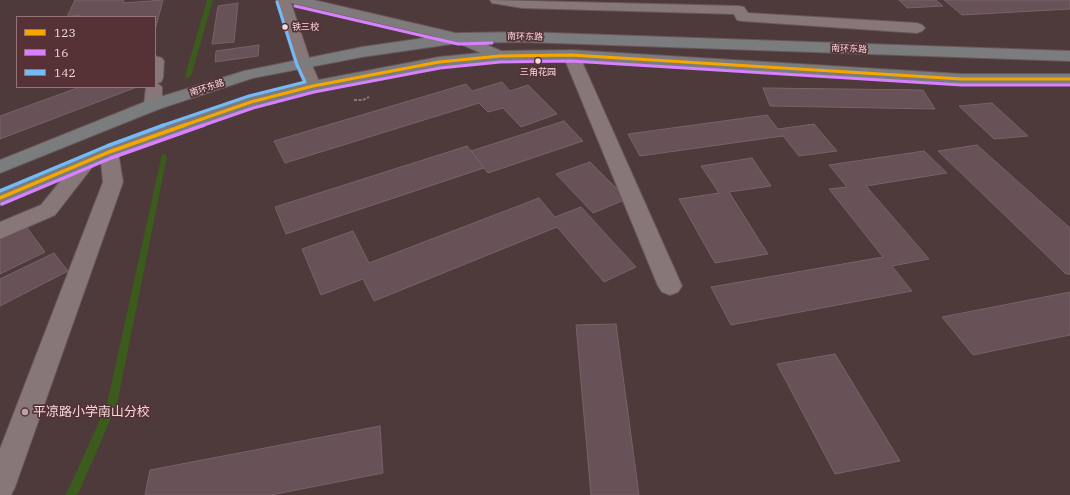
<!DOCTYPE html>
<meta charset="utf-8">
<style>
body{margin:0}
#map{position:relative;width:1070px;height:495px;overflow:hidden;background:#4e393b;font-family:"IBM Plex Serif",serif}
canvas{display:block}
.legend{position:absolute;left:16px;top:16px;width:140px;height:72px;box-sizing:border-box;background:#563135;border:1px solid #947577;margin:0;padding:5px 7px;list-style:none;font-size:12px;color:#f2dadb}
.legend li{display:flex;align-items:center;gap:8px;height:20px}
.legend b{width:20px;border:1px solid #947577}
</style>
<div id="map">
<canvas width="1070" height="495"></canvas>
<ul class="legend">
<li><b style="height:5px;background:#f7a600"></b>123</li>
<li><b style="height:5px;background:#d880ff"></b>16</li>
<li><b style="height:5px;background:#73baf8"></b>142</li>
</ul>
</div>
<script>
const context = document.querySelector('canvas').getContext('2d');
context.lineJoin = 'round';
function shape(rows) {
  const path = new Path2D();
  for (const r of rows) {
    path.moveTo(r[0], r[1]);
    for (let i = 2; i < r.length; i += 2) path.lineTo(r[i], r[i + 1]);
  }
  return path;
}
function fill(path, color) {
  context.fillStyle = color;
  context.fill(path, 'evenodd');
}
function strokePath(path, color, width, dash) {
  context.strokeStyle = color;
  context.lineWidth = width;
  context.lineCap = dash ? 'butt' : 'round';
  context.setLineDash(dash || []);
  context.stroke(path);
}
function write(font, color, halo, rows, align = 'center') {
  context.font = font + ' "IBM Plex Serif","Noto Sans SC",serif';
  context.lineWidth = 3.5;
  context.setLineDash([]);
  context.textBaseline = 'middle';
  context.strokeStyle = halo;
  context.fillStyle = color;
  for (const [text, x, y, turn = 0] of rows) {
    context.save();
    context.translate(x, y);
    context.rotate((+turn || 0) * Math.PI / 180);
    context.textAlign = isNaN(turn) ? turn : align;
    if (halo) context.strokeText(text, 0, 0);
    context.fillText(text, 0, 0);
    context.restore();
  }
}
fill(shape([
 [207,0,213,0,191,76,188,78,186,77,185,76,207,0],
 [162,154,164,154,167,156,117,404,79,492,76,495,65,495,71,484,107,404,162,154]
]), '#3c5c1d');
const building = shape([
 [75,0,124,0,123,3,163,0,155,30,155,17,79,17,80,15,67,17,75,0],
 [899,0,936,0,943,6,907,8,899,0],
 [944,0,1070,0,1070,9,962,15,944,0],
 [238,3,234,42,212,44,218,6,238,3],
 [259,45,258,56,215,62,216,51,259,45],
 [502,82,510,91,528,85,557,114,521,127,503,108,488,112,479,103,285,163,274,141,466,84,472,91,502,82],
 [80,87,137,87,0,139,0,116,80,87],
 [763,88,923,90,935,109,770,106,763,88],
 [992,103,1028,136,994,139,959,106,992,103],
 [767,115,778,129,814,124,837,151,799,156,783,136,640,156,628,134,767,115],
 [564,121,583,141,488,173,471,151,564,121],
 [977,145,1070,228,1070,274,1066,274,938,151,977,145],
 [467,146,484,168,286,234,275,207,467,146],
 [924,151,947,173,866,186,929,259,892,266,912,291,731,325,711,287,883,257,829,189,847,187,829,165,924,151],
 [752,158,771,186,729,192,768,254,715,263,679,199,719,193,701,166,752,158],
 [590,162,627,199,593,213,556,174,590,162],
 [539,198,555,217,581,207,636,267,604,282,557,227,374,301,363,279,321,295,302,249,353,231,369,263,539,198],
 [19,217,45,252,0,274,0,226,19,217],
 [54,253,68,271,0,306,0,279,54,253],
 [1070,292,1070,335,973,355,942,317,1070,292],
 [616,324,639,495,591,495,576,325,616,324],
 [835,354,900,461,835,474,777,364,835,354],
 [380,426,383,473,271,495,145,495,150,470,380,426]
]);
fill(building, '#685157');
strokePath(building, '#766468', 1);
const minor = shape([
 [276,0,290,0,311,63,321,86,319,90,313,91,307,90,305,86,295,63,276,0],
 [490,0,739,6,744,7,748,13,917,23,922,25,925,28,922,31,917,33,742,21,737,20,734,14,522,8,492,3,490,0],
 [571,50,577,52,579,55,682,286,678,292,670,295,662,292,658,286,563,55,565,52,571,50],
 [155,56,162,58,164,61,163,78,161,82,157,83,162,87,162,105,159,109,153,110,147,109,144,105,146,87,155,87,155,56],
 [109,146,116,148,118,152,123,182,15,487,11,495,0,495,0,449,103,182,100,152,102,148,109,146],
 [87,155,94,157,97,161,55,215,0,239,0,222,41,205,80,157,87,155]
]);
const major = shape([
 [289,0,314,0,464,35,506,53,508,56,506,59,494,59,454,41,291,3,289,0]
]);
const highway = shape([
 [524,32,1070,51,1070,61,524,42,459,43,362,57,253,78,159,109,0,173,0,160,147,101,244,71,362,47,459,33,524,32],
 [571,50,962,74,1070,74,1070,84,962,84,571,60,500,61,439,67,314,91,257,106,116,156,0,205,0,190,102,148,245,98,313,81,439,57,500,51,571,50]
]);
strokePath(minor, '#685758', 2);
strokePath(major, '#685758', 2);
strokePath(highway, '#685758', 2);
strokePath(shape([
 [354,100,363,100,369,97]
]), '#877879', 2, [3, 1.5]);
fill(minor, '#877778');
fill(major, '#7f7a7c');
fill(highway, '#7b7c7d');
strokePath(shape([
 [182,126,251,102,313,86,439,62,500,56,571,55,962,79,1070,79]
]), '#f7a600', 3);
strokePath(shape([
 [0,198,109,152,185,125]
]), '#f7a600', 3.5);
strokePath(shape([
 [295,6,458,44,492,43],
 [201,126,253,108,314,92,440,68,500,62,571,61,962,85,1070,85]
]), '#d880ff', 3);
strokePath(shape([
 [2,204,111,158,204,125]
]), '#d880ff', 3.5);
strokePath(shape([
 [161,126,249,96,305,82,297,65,277,2]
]), '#73baf8', 3);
strokePath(shape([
 [0,191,107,146,164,125]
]), '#73baf8', 3.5);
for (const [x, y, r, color] of [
 [285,27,3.5,"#f2dadb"],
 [538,61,3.5,"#f2dadb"],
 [25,412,4,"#b9a2a3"]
]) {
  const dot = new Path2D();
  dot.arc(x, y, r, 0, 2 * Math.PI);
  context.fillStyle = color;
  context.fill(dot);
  strokePath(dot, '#563135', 1.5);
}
write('9px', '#f2dadb', '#563135', [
 ["铁三校",292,27],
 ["三角花园",538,72,"center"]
], 'left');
write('9px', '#f2dadb', '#563135', [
 ["南环东路",525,37,1],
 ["南环东路",849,49,2],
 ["南环东路",207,88,-18]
]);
write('13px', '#f2dadb', '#563135', [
 ["平凉路小学南山分校",33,412]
], 'left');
</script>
